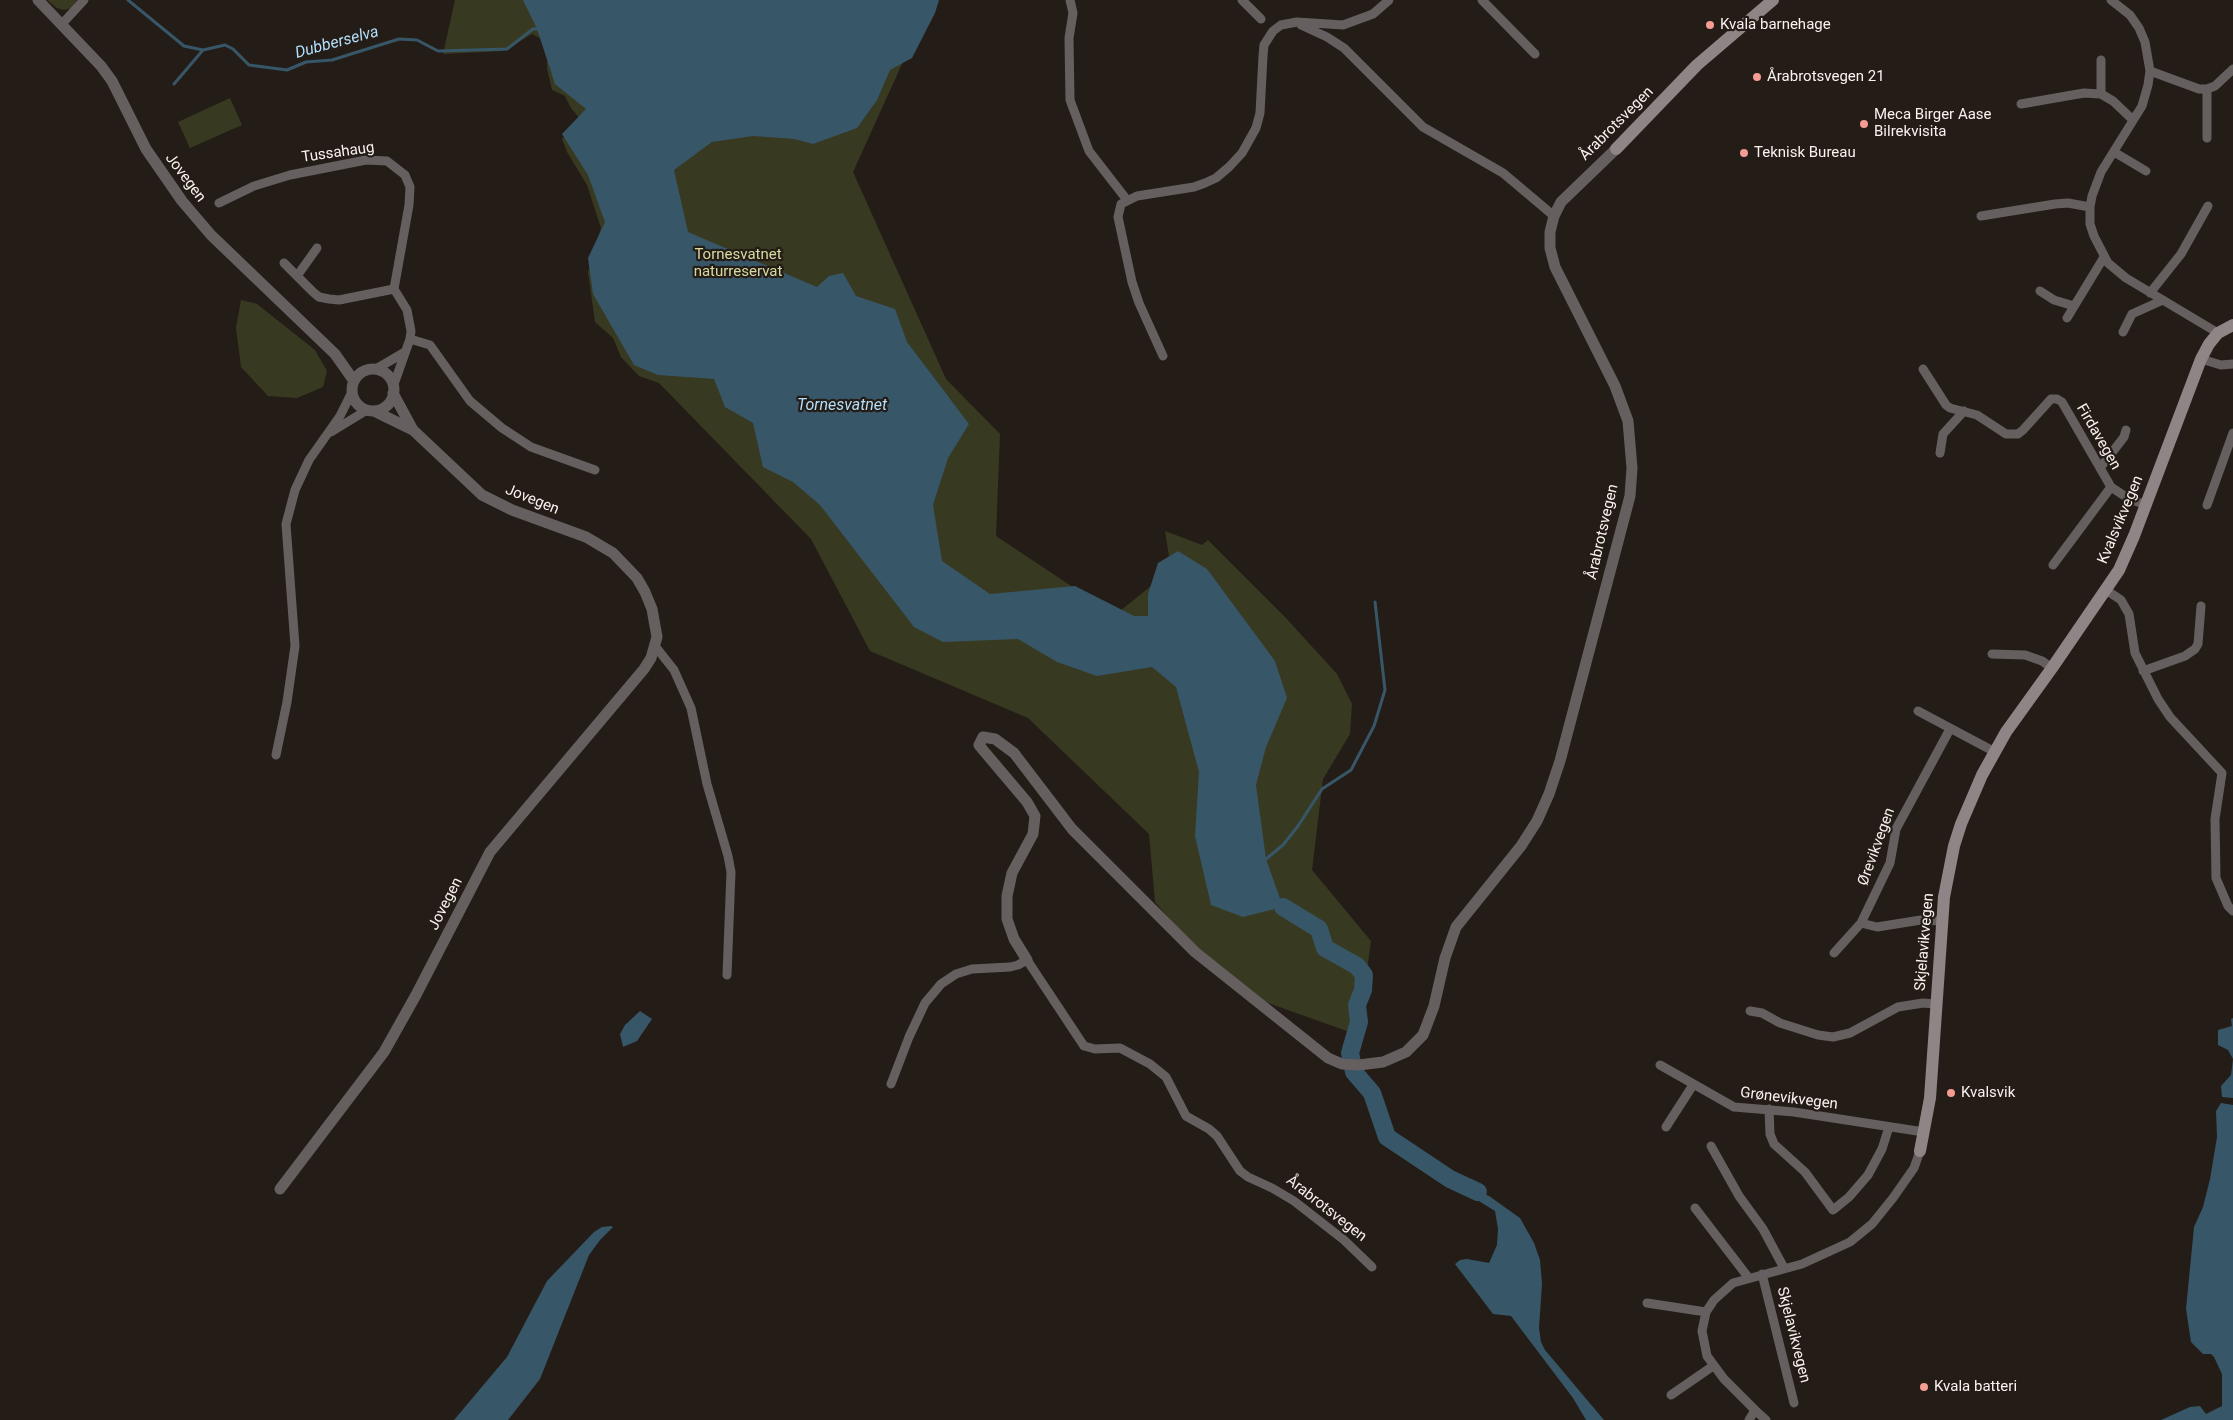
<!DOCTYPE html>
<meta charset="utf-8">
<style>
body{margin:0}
canvas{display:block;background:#241c16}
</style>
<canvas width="2233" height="1420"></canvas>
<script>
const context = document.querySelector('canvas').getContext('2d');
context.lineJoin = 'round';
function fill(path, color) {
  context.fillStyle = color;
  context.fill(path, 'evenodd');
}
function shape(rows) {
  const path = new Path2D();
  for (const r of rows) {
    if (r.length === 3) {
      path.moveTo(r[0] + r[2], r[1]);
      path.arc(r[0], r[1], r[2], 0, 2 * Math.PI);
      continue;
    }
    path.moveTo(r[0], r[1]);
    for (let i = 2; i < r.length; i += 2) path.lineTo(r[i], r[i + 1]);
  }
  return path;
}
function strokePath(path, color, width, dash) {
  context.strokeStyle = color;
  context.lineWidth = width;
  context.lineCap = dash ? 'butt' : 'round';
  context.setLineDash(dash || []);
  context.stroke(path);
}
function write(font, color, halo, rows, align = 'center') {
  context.font = font + ' Roboto,sans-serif';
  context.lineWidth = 4.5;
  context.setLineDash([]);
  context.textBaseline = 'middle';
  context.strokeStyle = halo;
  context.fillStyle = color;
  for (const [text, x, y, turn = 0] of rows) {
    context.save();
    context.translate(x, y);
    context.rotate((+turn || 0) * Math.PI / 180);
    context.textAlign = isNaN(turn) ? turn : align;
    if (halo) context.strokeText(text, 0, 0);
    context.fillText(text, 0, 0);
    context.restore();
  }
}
fill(shape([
 [47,0,77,0,72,8,64,10,57,8],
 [455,0,931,0,853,172,946,379,1000,434,996,536,1115,615,1187,557,1178,551,1169,557,1165,531,1202,545,1208,540,1285,617,1337,674,1352,704,1350,734,1323,779,1312,870,1371,941,1358,1035,1257,999,1200,954,1155,902,1149,834,1028,718,870,651,811,539,659,383,639,376,621,357,613,338,595,322,588,272,601,228,587,185,567,152,562,139,581,120,571,108,565,96,552,90,547,69,547,53,543,40,532,34,503,51,443,54],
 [230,98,242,125,190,148,178,122],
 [241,300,257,304,315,350,327,371,323,387,297,398,268,396,241,367,236,328]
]), '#383921');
fill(shape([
 [523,0,939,0,935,13,912,58,890,70,877,100,857,128,813,144,794,139,753,136,712,142,674,170,688,232,817,287,829,276,843,273,856,296,895,309,907,342,969,424,948,458,933,505,942,561,990,594,1075,586,1134,616,1148,616,1148,594,1158,563,1178,551,1207,569,1275,661,1287,698,1266,747,1256,785,1266,859,1283,907,1243,917,1211,905,1195,836,1199,772,1176,687,1152,667,1097,676,1057,662,1018,639,943,642,914,627,820,505,793,482,763,467,753,423,725,407,714,379,658,375,634,365,593,294,588,258,605,222,588,175,562,134,586,109,555,84,537,29],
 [640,1011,652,1019,637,1041,623,1047,620,1034,625,1025],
 [2233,1018,2233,1098,2222,1097,2221,1086,2231,1075,2233,1059,2228,1050,2218,1045,2218,1030,2232,1026,2231,1019],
 [2221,1103,2233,1105,2233,1420,2161,1420,2190,1407,2200,1406,2206,1414,2222,1406,2222,1374,2214,1357,2211,1354,2203,1354,2191,1342,2186,1309,2194,1227,2203,1207,2210,1179,2217,1137,2216,1111],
 [1478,1192,1489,1196,1520,1218,1534,1243,1540,1260,1542,1284,1539,1328,1541,1342,1545,1350,1604,1420,1586,1420,1573,1398,1511,1316,1493,1314,1455,1264,1460,1260,1467,1259,1489,1263,1497,1245,1498,1229,1495,1211,1474,1198],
 [611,1226,613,1227,600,1240,589,1255,540,1379,508,1420,454,1420,507,1357,547,1281,594,1232,602,1227]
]), '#375668');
strokePath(shape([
 [128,0,184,46,203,50,225,45,233,49,249,65,287,70,306,62,332,60,399,39,417,40,438,51,507,49,533,29,537,29],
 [174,84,203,50],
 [1266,859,1283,845,1298,826,1322,789,1351,770,1374,726,1385,690,1375,602]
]), '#375668', 3);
strokePath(shape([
 [1283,907,1319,929,1325,948,1357,966,1364,975,1363,990,1357,1005,1359,1022,1350,1053,1354,1072,1372,1093,1387,1137,1450,1179,1478,1192]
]), '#375668', 18);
strokePath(shape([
 [1070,0,1073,13,1069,38,1070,100,1089,151,1127,200],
 [1242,0,1261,19],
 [1482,0,1535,54],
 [2111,0,2130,15,2139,28,2145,42,2150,71,2148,85,2142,106,2101,172,2092,196,2090,207,2090,224,2094,236,2108,263,2126,278,2218,333],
 [61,25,84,0],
 [1301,25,1327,37,1344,48,1423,127,1503,173,1554,216],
 [2150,71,2199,89,2207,89,2215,86,2233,69],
 [2207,89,2207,138],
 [2101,94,2101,60],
 [2021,104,2084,93,2101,94,2113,101,2133,120],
 [2114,152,2146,171],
 [219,203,254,186,290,175,366,160,387,161,405,175,410,187,409,205,394,289,407,310,411,331,410,339,393,387],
 [1981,216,2055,204,2068,203,2090,207],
 [284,263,313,292,319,297,329,299,339,300,394,289],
 [297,276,317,248],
 [2040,291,2054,300,2074,306],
 [2150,293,2181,254,2208,206],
 [2067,318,2104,257],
 [2123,332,2132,314,2163,300],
 [410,339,430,345,470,401,502,428,531,447,595,470],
 [1163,356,1139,303,1132,282,1118,217,1121,204,1137,196,1194,187,1205,183,1216,178,1229,167,1242,153,1256,128,1260,113,1263,56,1264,45,1273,31,1281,25,1297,22,1343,25,1373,14,1389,0],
 [2201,359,2221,365,2233,364],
 [376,369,405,352],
 [1923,369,1946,405,1950,408,1977,415,2006,434,2018,434,2023,430,2051,399,2057,399,2062,402,2111,487,2129,499,2147,505],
 [331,432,367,410],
 [1940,453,1943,434,1964,411],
 [2100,468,2124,437,2126,430],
 [2207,505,2233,433],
 [2053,565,2111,487],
 [2106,590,2121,600,2129,614,2135,653,2158,699,2170,717,2222,773,2215,819,2216,878,2228,906,2233,911],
 [655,646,674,670,691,708,707,784,728,856,731,872,727,975],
 [1992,654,2025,655,2042,661,2052,668],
 [2143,671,2185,656,2195,649,2198,644,2201,606],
 [1918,711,1995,752],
 [276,755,287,702,295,646,286,524,295,490,309,460,340,416,352,392],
 [1861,923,1877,927,1921,920,1941,921],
 [1834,953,1861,923,1890,863,1896,829,1950,729],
 [1750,1011,1762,1013,1780,1023,1818,1035,1833,1037,1850,1033,1898,1007,1923,1003,1936,1004],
 [1660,1065,1734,1107,1794,1112,1924,1132],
 [891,1084,909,1037,925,1003,941,984,956,974,972,969,1010,967,1018,965,1027,960,1084,1046,1095,1049,1120,1048,1150,1064,1166,1077,1186,1116,1209,1129,1217,1136,1240,1171,1248,1177,1272,1188,1294,1201,1344,1240,1372,1267],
 [1769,1109,1770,1134,1774,1144,1805,1172,1833,1210,1849,1197,1868,1175,1882,1149,1889,1127],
 [1666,1127,1693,1085],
 [1711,1146,1739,1196,1763,1229,1784,1268],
 [1695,1208,1748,1277],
 [1762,1274,1794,1403],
 [1647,1303,1706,1312],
 [1671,1395,1713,1366],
 [1755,1410,1724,1379,1707,1356,1702,1331,1706,1312,1714,1300,1733,1283,1802,1264,1850,1242,1872,1224,1893,1198,1914,1168,1920,1151],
 [1749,1420,1755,1410,1766,1420]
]), '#665f60', 9);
strokePath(shape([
 [38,0,101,66,112,81,146,149,182,201,211,235,335,354,354,381],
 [373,390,21],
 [393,393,413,430],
 [1027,960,1014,939,1007,919,1007,896,1012,873,1033,834,1035,816,1027,802,983,750,979,745,983,737,995,739,1014,753,1072,829,1195,952,1328,1058,1342,1064,1359,1065,1383,1062,1406,1052,1423,1035,1434,1006,1445,958,1456,927,1521,846,1537,821,1549,794,1560,761,1630,496,1632,468,1628,421,1615,386,1555,267,1550,248,1550,232,1554,216,1561,202,1616,149],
 [280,1189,384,1052,416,995,490,852,644,669,651,658,657,637,652,609,645,592,637,578,613,553,586,537,512,510,482,495,413,430,374,411]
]), '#665f60', 11);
strokePath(shape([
 [1616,149,1697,65,1773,0],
 [1920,1151,1930,1098,1944,897,1954,846,1961,824,1982,775,2006,732,2052,668,2119,570,2134,536,2201,359,2209,344,2218,333,2233,325]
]), '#8f8587', 12);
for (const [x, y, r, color] of [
 [1710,25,5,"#f59c93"],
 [1757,77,5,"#f59c93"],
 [1864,124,5,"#f59c93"],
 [1744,153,5,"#f59c93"],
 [1951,1093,5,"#f59c93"],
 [1924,1387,5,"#f59c93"]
]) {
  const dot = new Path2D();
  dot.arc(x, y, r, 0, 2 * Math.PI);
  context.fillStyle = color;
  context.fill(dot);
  strokePath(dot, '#241c16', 2);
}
write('15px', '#f9f2ee', '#241c16', [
 ["Kvala barnehage",1720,25],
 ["Årabrotsvegen 21",1767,77],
 ["Meca Birger Aase",1874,115],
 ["Bilrekvisita",1874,132],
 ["Teknisk Bureau",1754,153],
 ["Kvalsvik",1961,1093],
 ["Kvala batteri",1934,1387]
], 'left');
write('15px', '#f9f2ee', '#241c16', [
 ["Årabrotsvegen",1617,124,-45],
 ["Tussahaug",338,153,-8],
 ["Jovegen",185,178,53],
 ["Firdavegen",2098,437,60],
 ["Jovegen",532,500,22],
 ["Kvalsvikvegen",2121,520,-67],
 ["Årabrotsvegen",1603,532,-77],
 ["Ørevikvegen",1877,847,-70],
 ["Jovegen",446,904,-63],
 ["Skjelavikvegen",1925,942,-85],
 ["Grønevikvegen",1789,1099,7],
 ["Årabrotsvegen",1326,1209,38],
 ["Skjelavikvegen",1793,1335,76]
]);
write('15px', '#d8dba0', '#241c16', [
 ["Tornesvatnet",738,255],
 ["naturreservat",738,272]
]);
write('italic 16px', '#b2dffc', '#241c16', [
 ["Dubberselva",337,43,-15],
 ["Tornesvatnet",842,406]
]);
</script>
